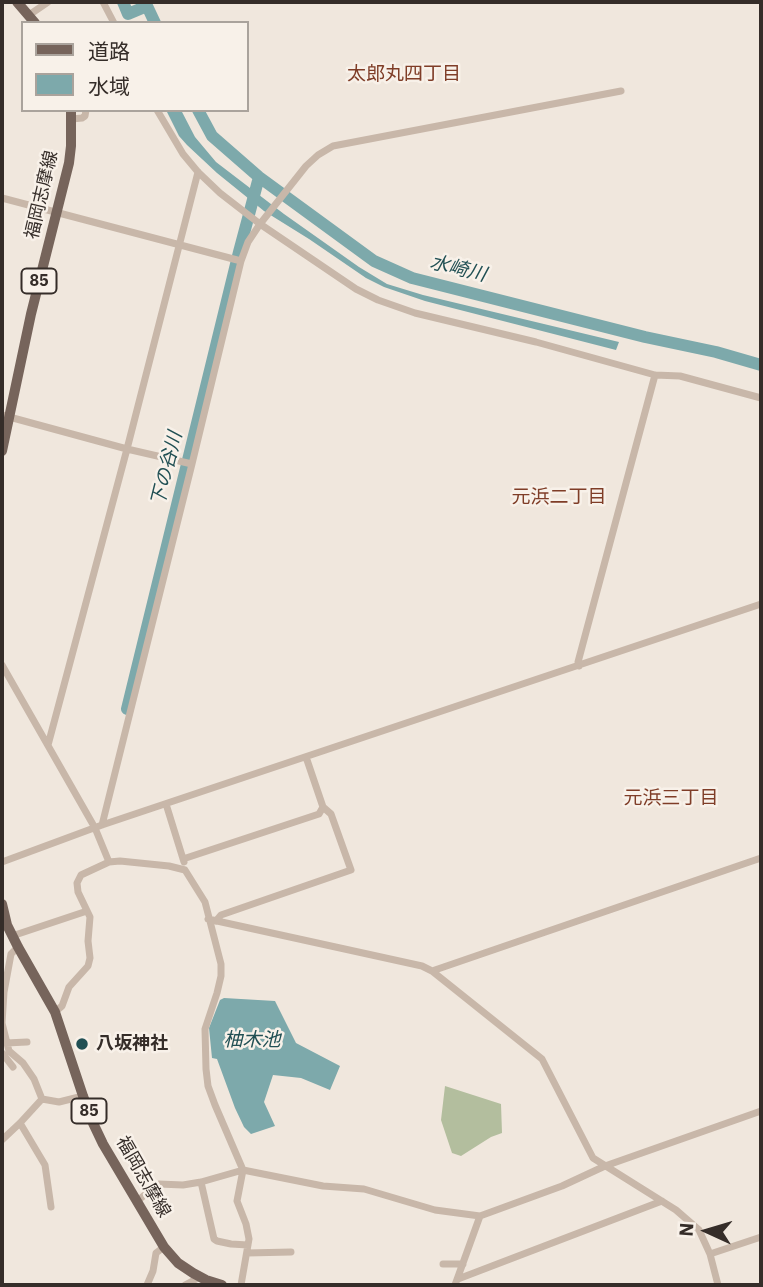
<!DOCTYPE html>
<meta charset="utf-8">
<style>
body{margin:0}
#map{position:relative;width:763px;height:1287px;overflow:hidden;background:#f0e7dd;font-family:"IBM Plex Sans","Noto Sans JP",sans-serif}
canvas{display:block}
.frame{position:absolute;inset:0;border:4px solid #352d29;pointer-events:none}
.legend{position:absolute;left:21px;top:21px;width:228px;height:91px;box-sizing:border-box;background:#f8f1e9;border:2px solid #aaa39c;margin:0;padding:9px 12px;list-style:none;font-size:21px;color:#352d29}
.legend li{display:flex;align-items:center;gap:14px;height:35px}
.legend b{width:35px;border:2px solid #aaa39c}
.north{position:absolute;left:672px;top:1196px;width:70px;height:70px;-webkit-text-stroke:5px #f8f1e9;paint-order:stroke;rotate:274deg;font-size:19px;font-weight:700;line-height:28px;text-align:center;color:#352d29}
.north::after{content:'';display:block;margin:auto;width:24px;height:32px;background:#352d29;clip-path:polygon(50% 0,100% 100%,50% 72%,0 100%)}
</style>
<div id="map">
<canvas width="763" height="1287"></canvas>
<div class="frame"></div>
<ul class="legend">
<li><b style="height:9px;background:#76645b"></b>道路</li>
<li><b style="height:19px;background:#7da9ab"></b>水域</li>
</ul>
<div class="north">N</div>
</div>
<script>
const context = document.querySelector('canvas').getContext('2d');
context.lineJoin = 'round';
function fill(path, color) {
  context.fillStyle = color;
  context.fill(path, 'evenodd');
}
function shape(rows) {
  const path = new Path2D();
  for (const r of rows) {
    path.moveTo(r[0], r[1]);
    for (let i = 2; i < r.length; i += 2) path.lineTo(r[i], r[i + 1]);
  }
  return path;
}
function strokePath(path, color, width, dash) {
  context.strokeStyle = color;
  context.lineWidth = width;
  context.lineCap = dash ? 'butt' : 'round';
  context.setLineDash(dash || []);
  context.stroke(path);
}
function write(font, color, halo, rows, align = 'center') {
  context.font = font + ' "IBM Plex Sans","Noto Sans JP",sans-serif';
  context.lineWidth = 5;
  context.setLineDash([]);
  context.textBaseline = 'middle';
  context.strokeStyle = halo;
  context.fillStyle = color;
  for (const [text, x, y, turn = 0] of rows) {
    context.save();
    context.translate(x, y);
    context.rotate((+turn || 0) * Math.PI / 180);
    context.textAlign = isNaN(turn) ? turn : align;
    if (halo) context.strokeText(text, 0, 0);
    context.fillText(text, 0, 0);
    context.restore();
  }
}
fill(shape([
 [445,1086,501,1104,502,1133,491,1137,461,1156,452,1153,441,1120]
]), '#b3be9e');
fill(shape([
 [166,110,181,110,195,137,216,162,284,214,359,267,387,284,423,295,619,342,616,350,425,301,384,287,366,278,309,239,264,211,217,173,187,145,179,136],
 [224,998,275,1001,296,1043,340,1066,330,1090,301,1078,273,1075,264,1102,275,1126,251,1134,244,1127,235,1108,217,1059,212,1058,209,1028,220,1000]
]), '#7da9ab');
strokePath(shape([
 [145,2,147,6]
]), '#7da9ab', 2);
strokePath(shape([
 [123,2,128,14,147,6,155,23],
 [198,110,212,136,259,177,374,261,412,278,645,337,716,352,761,365],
 [127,709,239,252,259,177]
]), '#7da9ab', 12);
strokePath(shape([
 [103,2,114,23],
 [29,15,48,2],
 [157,110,183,154,198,172,220,193,260,224,356,289,378,300,415,313,536,342,655,375,680,376,761,398],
 [72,119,82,118,85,116,86,110],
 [2,198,241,261],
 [2,415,127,449,192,464],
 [2,665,95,828,109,862],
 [579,666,578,662,655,375],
 [48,745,127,449,198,172],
 [166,804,184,862],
 [102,825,192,464,241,261,248,242,260,224,306,166,318,155,333,146,621,91],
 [183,859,319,814,323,807],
 [2,862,102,825,761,604],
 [208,919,422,966,432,971,542,1059,593,1158,676,1210,699,1230,710,1254,718,1285],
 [216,921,221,915,351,870,331,814,323,807,306,757],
 [12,936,87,911],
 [18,947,11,954,4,992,2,1023,9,1051,23,1063,34,1079,42,1099,59,1102,83,1096],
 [432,971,761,858],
 [55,1012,62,1006,69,987,88,966,90,958,88,941,90,917,78,892,77,883,81,875,109,862,120,861,169,866,185,870,205,902,221,964,221,976,217,993,205,1029,206,1069,208,1086,215,1105,243,1170,237,1201,246,1224,249,1239,241,1285],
 [6,1043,27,1042],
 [2,1053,13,1067],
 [20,1123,45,1165,51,1207],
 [2,1140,20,1123,42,1099],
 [201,1182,214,1239,217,1241,231,1244,248,1245],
 [137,1201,159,1184,183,1185,201,1182,243,1170,323,1186,364,1189,435,1210,480,1216,562,1186,605,1166,761,1111],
 [247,1253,291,1252],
 [710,1254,761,1237],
 [443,1264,463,1264],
 [458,1279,662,1201],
 [147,1285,153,1271,156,1253,164,1247],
 [185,1285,200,1277],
 [455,1285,480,1216]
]), '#c8b7a9', 7);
strokePath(shape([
 [17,2,35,23],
 [2,451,31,314,69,163,71,146,71,110],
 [2,904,7,925,18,947,55,1012,83,1096,93,1123,103,1144,164,1247,178,1263,193,1273,206,1280,222,1285]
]), '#76645b', 10);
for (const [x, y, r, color] of [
 [82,1044,7,"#215054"]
]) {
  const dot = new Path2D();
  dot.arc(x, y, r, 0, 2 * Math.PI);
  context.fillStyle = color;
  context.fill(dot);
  strokePath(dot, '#f8f1e9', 2.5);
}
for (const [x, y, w] of [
 [39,281,35],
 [89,1111,35]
]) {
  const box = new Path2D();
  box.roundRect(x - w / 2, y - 12.5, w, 25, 5);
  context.fillStyle = '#f8f1e9';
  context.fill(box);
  strokePath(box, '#352d29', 2);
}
write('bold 16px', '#352d29', null, [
 ["85",39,281],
 ["85",89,1111]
]);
write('18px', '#352d29', '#f8f1e9', [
 ["福岡志摩線",42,195,-77],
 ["福岡志摩線",143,1177,60]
]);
write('bold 18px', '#352d29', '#f8f1e9', [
 ["八坂神社",96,1044]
], 'left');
write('19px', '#7f3d27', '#f8f1e9', [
 ["太郎丸四丁目",404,75],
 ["元浜二丁目",559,498],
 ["元浜三丁目",671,799]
]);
write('italic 19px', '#215054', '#f8f1e9', [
 ["水崎川",458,269,14],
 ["下の谷川",167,469,-76],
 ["柚木池",252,1041]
]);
</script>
